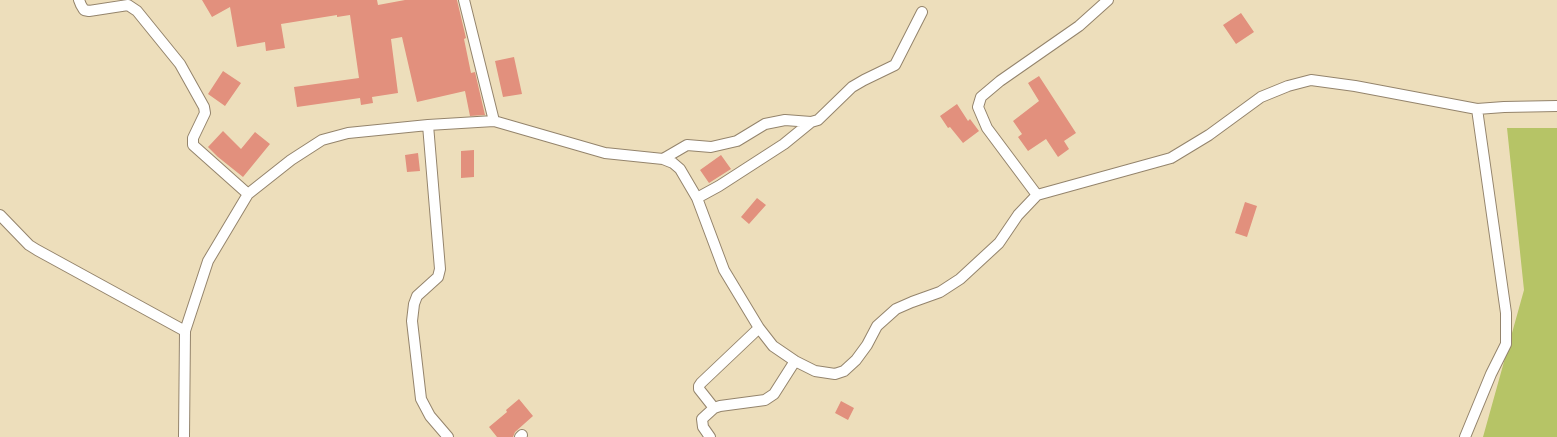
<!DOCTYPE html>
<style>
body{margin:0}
canvas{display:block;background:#eddebb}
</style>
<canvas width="1557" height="437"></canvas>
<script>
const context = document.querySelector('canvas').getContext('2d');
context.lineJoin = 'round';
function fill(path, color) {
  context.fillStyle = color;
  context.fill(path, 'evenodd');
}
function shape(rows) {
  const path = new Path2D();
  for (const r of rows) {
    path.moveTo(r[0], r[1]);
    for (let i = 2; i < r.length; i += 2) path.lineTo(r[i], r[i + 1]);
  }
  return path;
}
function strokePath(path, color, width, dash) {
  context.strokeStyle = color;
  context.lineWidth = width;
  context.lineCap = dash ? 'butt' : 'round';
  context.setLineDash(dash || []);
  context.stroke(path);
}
fill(shape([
 [1507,128,1557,128,1557,437,1483,437,1524,290]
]), '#b6c466');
fill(shape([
 [202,0,377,0,378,5,405,0,457,0,466,38,464,39,471,73,475,72,485,115,470,116,465,91,417,102,402,37,391,39,398,93,372,97,373,103,361,105,360,98,297,107,294,87,359,78,350,15,337,17,337,15,281,24,285,48,266,51,265,42,237,47,230,7,212,17],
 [1241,13,1254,32,1236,44,1223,25],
 [514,57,522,94,503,97,495,61],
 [223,71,241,83,225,106,208,94],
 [1039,76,1076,133,1064,141,1069,149,1058,157,1046,139,1028,151,1018,137,1022,134,1013,121,1039,101,1028,83],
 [957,104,968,121,970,119,979,131,963,143,950,127,948,128,940,116],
 [223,131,241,149,255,132,270,144,243,177,218,157,208,147],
 [474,150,474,177,461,178,461,151],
 [418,153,420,171,407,172,405,155],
 [721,155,731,169,709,183,700,170],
 [757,198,766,205,749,224,741,217],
 [1245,202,1257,206,1247,237,1235,233],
 [519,399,533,416,515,432,513,437,497,437,489,427,507,412,506,410],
 [841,401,854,408,848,420,835,413]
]), '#e2907d');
const minor = shape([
 [79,0,81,5,84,10,89,11,128,5,137,11,180,64,204,107,205,113,193,138,193,145,248,194],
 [464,0,494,121],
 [428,125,440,269,438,277,417,296,414,304,412,321,421,399,430,416,448,437],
 [663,159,687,145,711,147,737,141,765,124,785,120,811,122,818,120,852,87,864,80,895,65,922,12],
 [1037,195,987,128,978,107,981,97,1000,81,1079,26,1108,0],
 [697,198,719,186,784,144,811,122],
 [0,215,29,245,37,250,185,331],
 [714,408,699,389,699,386,701,383,759,328],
 [184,437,185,331,208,261,248,194,291,160,322,140,348,133,428,125,494,121,605,153,663,159,673,163,680,169,697,198,724,270,759,328,773,346,795,361,815,371,835,374,844,371,856,360,867,345,877,326,896,309,912,302,940,292,960,279,999,243,1018,215,1037,195,1171,158,1209,135,1261,97,1288,86,1311,80,1355,86,1477,109,1504,107,1557,106],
 [520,437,522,435],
 [710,437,703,427,702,419,714,408,720,406,765,400,774,394,795,361],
 [1465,437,1491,374,1506,344,1506,313,1477,109]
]);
strokePath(minor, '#94846c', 12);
strokePath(minor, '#fff', 10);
</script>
